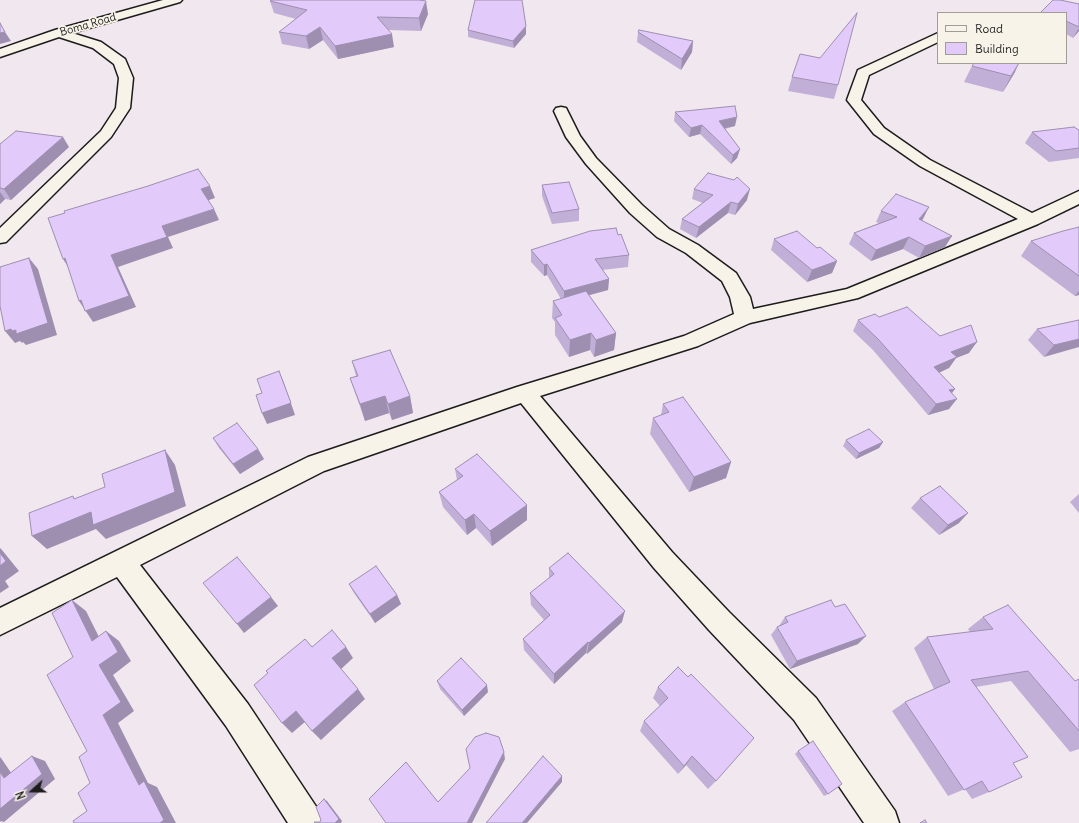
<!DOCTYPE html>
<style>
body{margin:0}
#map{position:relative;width:1079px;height:823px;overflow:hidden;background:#f1e7ee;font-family:Delius,sans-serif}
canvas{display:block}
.legend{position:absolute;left:937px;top:12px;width:130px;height:52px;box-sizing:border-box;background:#f7f3e8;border:1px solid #9f9d96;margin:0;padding:5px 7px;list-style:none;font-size:12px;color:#1c1c1c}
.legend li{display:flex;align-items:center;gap:8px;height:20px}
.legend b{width:20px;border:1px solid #9f9d96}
.north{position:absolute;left:12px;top:771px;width:40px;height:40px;-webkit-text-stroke:3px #f7f3e8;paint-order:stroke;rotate:249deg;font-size:11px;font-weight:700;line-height:16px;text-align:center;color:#1c1c1c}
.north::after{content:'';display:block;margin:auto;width:14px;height:18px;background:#1c1c1c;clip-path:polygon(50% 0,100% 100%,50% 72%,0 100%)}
</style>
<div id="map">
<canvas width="1079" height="823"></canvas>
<ul class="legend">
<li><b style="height:5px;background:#f7f3e8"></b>Road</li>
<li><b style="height:11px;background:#e2cbfb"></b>Building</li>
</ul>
<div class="north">N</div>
</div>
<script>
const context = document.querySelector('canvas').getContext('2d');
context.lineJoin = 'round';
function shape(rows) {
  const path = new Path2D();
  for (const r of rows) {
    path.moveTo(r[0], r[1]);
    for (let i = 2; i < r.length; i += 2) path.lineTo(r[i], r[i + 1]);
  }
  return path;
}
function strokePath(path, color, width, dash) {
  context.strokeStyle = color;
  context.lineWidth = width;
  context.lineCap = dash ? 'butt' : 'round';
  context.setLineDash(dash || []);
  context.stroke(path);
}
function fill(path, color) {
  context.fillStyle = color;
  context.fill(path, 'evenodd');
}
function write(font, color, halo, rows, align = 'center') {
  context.font = font + ' Delius,sans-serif';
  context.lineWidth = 3.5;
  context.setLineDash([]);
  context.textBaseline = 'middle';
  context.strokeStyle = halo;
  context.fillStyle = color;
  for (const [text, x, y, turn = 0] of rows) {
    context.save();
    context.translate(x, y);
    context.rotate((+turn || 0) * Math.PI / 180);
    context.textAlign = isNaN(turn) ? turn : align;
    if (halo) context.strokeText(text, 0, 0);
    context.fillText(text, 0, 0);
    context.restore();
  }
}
const minor = shape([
 [163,0,182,0,180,2,72,33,101,42,125,59,133,78,130,108,111,137,6,242,0,243,0,228,101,131,116,108,119,78,114,64,93,48,59,37,0,57,0,49,55,30,163,0],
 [938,33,938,42,869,75,861,100,884,128,930,160,1032,213,1079,191,1079,204,1038,224,858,298,750,323,698,346,540,396,672,552,729,612,816,698,895,811,899,823,864,823,794,720,709,630,654,568,521,403,324,471,140,565,248,704,319,811,323,823,288,823,226,726,117,577,0,635,0,608,308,457,517,387,684,336,734,314,730,297,722,281,686,253,657,237,630,213,586,164,566,137,554,111,556,108,561,107,566,108,580,136,596,158,642,205,669,229,698,245,736,273,750,297,753,309,847,289,1018,219,920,166,874,134,847,100,858,70,938,33]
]);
strokePath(minor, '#1c1c1c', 3);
fill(minor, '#f7f3e8');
fill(shape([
 [270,1,428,14,421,31,388,30,394,47,338,59,323,40,309,49,282,44,279,32,296,19,274,13],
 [1079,4,1079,31,1073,38,1066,34,1066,13],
 [468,30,526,34,514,48,468,37],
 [638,32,693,41,692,52,681,70,637,42],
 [972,66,1015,72,1003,92,964,82],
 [792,77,838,85,834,99,788,91],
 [675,112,735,126,725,129,740,149,737,158,731,164,700,134,689,137,674,121],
 [1079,130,1079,158,1049,162,1025,143,1032,132],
 [0,144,69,147,11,200,5,199,0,204],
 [734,180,747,200,735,215,728,213,696,238,680,229,682,219,703,203,692,199,694,189],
 [542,185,579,209,579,221,552,224,542,196],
 [881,211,923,219,922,220,945,247,919,258,903,249,871,261,849,244,854,233,879,223,876,222],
 [1079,227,1079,295,1075,296,1021,256,1031,241],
 [618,235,629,255,628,267,602,270,609,279,608,290,589,295,616,333,614,350,594,357,590,350,569,357,555,335,555,322,552,318,553,301,561,299,547,275,544,276,531,262,531,250],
 [774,239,817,248,837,261,832,273,807,282,771,250],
 [879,317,940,336,969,353,956,358,949,368,939,373,955,389,952,393,949,409,928,415,873,350,853,331,858,320],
 [1079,320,1044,357,1028,340,1037,329],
 [352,361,410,396,413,413,392,420,389,413,365,421,350,378,356,376],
 [663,404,731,462,726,478,689,492,650,434,653,418,661,415],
 [213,438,264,459,240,474,219,448],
 [846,440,883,442,879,448,856,459,843,446],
 [455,469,527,505,527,520,492,546,476,528,467,535,443,507,439,492,457,480],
 [1079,494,1079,513,1070,502],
 [920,498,959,523,939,535,911,508],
 [549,568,622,622,587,654,586,653,554,684,524,650,523,639,544,620,531,605,530,593,549,579],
 [349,584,397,595,401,604,375,623,354,593],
 [835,607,858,644,790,669,771,635,777,627,779,626,785,617],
 [983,617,1075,681,1079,679,1079,749,1070,752,1011,681,976,687,1013,763,989,792,972,799,965,789,948,796,892,711,905,702,934,689,914,648,927,637,970,632,968,629],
 [678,667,716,781,708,789,686,765,678,774,640,731,644,721,660,706,653,698,658,687],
 [437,681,488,692,464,716,440,689],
 [798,751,828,794,824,796,795,754]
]), '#c2afd8');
fill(shape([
 [426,1,428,14,421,31,419,18],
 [526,26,526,34,514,48,513,41],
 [320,27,323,40,309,49,306,36],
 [1079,28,1079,31,1073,38],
 [5,32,11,41,0,44,0,33],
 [392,34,394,47,338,59,335,46],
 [693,41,692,52,681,70,682,59],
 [1019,63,1015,72,1003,92,1011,76],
 [737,117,735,126,717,130,719,121],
 [702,125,700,134,689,137,691,128],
 [63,137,69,147,11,200,4,189],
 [740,149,737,158,731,164,733,155],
 [210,186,215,198,206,201,201,189],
 [750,189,747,200,735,215,738,204],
 [0,192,5,199,0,204],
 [731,202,728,213,696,238,699,227],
 [929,207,923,219,913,230,919,219],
 [214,209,219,220,168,237,173,248,118,267,136,307,93,322,79,301,111,255,162,226],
 [952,236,945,247,919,258,925,246],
 [909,237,903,249,871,261,876,250],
 [29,258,38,269,57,335,26,345,23,342,22,343,20,341,15,343,5,331,11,329],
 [65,258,70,270,63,259],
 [837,261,832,273,807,282,812,270],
 [547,264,547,275,544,276,544,265],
 [609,279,608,290,564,302,564,291],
 [1079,291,1079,295,1075,296],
 [591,333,590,350,569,357,570,340],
 [616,333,614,350,594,357,596,340],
 [1079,339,1079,347,1044,357,1054,345],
 [977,342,969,353,956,358,949,368,927,378,934,367,951,352],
 [279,371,284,383,295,415,267,424,262,413],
 [955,389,947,399,949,390],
 [385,396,389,413,365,421,360,404],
 [410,396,413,413,392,420,388,404],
 [957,399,949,409,928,415,936,404],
 [883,442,879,448,856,459,859,453],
 [258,449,264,459,240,474,233,464],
 [165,450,175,465,186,506,106,539,96,529,47,549,32,536],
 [731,462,726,478,689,492,694,477],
 [527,505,527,520,492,546,490,531],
 [968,513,959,523,939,535,948,525],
 [474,514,476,528,467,535,465,520],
 [0,548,2,550,19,571,5,581,9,587,0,593],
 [397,595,401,604,375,623,370,614],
 [271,597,278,606,244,633,237,624],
 [72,600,86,611,106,651,92,641],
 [625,611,622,622,587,654,589,643],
 [106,631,119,641,131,661,113,675,134,711,118,723,148,783,157,787,176,823,160,823,139,785,103,715,99,665],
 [866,636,858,644,790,669,797,661],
 [588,642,586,653,554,684,554,674],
 [346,647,353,658,340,670,332,658],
 [487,685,488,692,464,716,462,710],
 [358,689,365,699,321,740,312,731],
 [296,711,306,721,292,733,282,723],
 [504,752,505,759,472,823,467,823],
 [32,756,45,761,55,779,4,822,1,821,0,822,0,809],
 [692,756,686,765,678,774,684,766],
 [0,757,1,758,18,783,4,778,0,772],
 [562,776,562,782,527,823,522,823],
 [324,799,327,801,342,821,341,823,335,823]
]), '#9e8eb0');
const building = shape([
 [272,0,419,0,426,1,419,18,377,17,392,34,335,46,320,27,306,36,279,32,307,10,270,1,272,0],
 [475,0,522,0,526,26,513,41,468,30,475,0],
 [1053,0,1060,0,1079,4,1079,27,1066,21,1066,13,1040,13,1053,0],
 [857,13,838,85,792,77,800,54,820,58,857,13],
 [0,23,5,32,0,33,0,23],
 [639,30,693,41,682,59,638,32,639,30],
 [974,63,1019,63,1011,76,972,66,974,63],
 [735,106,737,117,719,121,740,149,733,155,702,125,691,128,675,112,735,106],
 [1074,127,1079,130,1079,148,1056,151,1032,132,1074,127],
 [16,131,63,137,4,189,0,188,0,144,16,131],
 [198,169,210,186,201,189,214,209,162,226,167,237,111,255,129,296,85,311,81,300,79,301,65,258,63,259,48,218,65,213,64,211,148,186,198,169],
 [708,173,734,180,737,177,750,189,738,204,731,202,699,227,682,219,713,195,694,189,708,173],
 [569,182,579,209,552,213,542,185,569,182],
 [896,194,929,207,919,219,952,236,925,246,909,237,876,250,854,233,897,217,881,211,896,194],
 [1079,227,1079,276,1031,241,1063,231,1079,227],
 [616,228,618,235,621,234,629,255,595,259,609,279,564,291,547,264,544,265,531,250,590,231,616,228],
 [797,231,817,248,820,247,837,261,812,270,774,239,797,231],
 [29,258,48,323,16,334,16,330,12,331,11,329,5,331,0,306,0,267,29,258],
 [586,291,616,333,596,340,591,333,570,340,555,318,562,315,553,301,586,291],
 [907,307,940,336,971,325,977,342,951,352,957,357,934,367,955,389,949,390,957,399,936,404,878,339,858,320,875,314,879,317,907,307],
 [1079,320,1079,339,1054,345,1037,329,1079,320],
 [390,350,410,396,388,404,385,396,360,404,350,378,358,376,352,361,390,350],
 [279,371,291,403,262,413,256,395,262,393,257,379,279,371],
 [683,397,731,462,694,477,653,418,669,412,663,404,683,397],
 [237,423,258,449,233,464,213,438,237,423],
 [869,429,883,442,859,453,846,440,869,429],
 [165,450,175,492,93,525,91,512,32,536,29,513,73,496,74,499,105,487,102,474,165,450],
 [477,454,527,505,490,531,474,514,465,520,439,492,463,476,455,469,477,454],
 [940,486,968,513,948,525,920,498,940,486],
 [0,553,6,561,0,566,0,553],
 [568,553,625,611,589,643,588,642,554,674,523,639,550,615,530,593,554,574,549,568,568,553],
 [237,557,271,597,237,624,203,583,237,557],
 [376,566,397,595,370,614,349,584,376,566],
 [72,600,92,641,106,631,118,652,99,665,121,702,103,715,139,785,144,781,164,820,160,823,74,823,73,821,87,811,78,793,90,783,79,757,87,751,47,675,73,657,52,613,72,600],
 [831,600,835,607,845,604,866,636,797,661,777,627,788,622,785,617,831,600],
 [1008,605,1075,681,1079,679,1079,731,1028,671,971,680,1028,757,1013,763,1022,777,989,792,982,781,964,790,905,702,950,682,927,637,993,629,983,617,1008,605],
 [332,630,346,647,332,658,358,689,312,731,296,711,282,723,254,685,268,673,266,671,305,639,312,647,332,630],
 [461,658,487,685,462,710,437,681,461,658],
 [678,667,688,677,691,674,754,738,716,781,692,756,684,766,644,721,668,698,658,687,678,667],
 [486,733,499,737,504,752,467,823,386,823,369,799,406,762,438,802,470,768,466,749,475,737,486,733],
 [813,741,842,784,828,794,798,751,813,741],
 [32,756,42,774,0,809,0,772,4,778,32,756],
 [543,756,562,776,522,823,486,823,543,756],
 [324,799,339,819,335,823,315,823,314,822,320,822,321,820,316,807,324,799],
 [925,820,927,823,920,823,925,820]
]);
fill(building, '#e2cbfb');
strokePath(building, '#9e8eb0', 1);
write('11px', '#1c1c1c', '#f7f3e8', [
 ["Boma Road",88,25,-16]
]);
</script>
